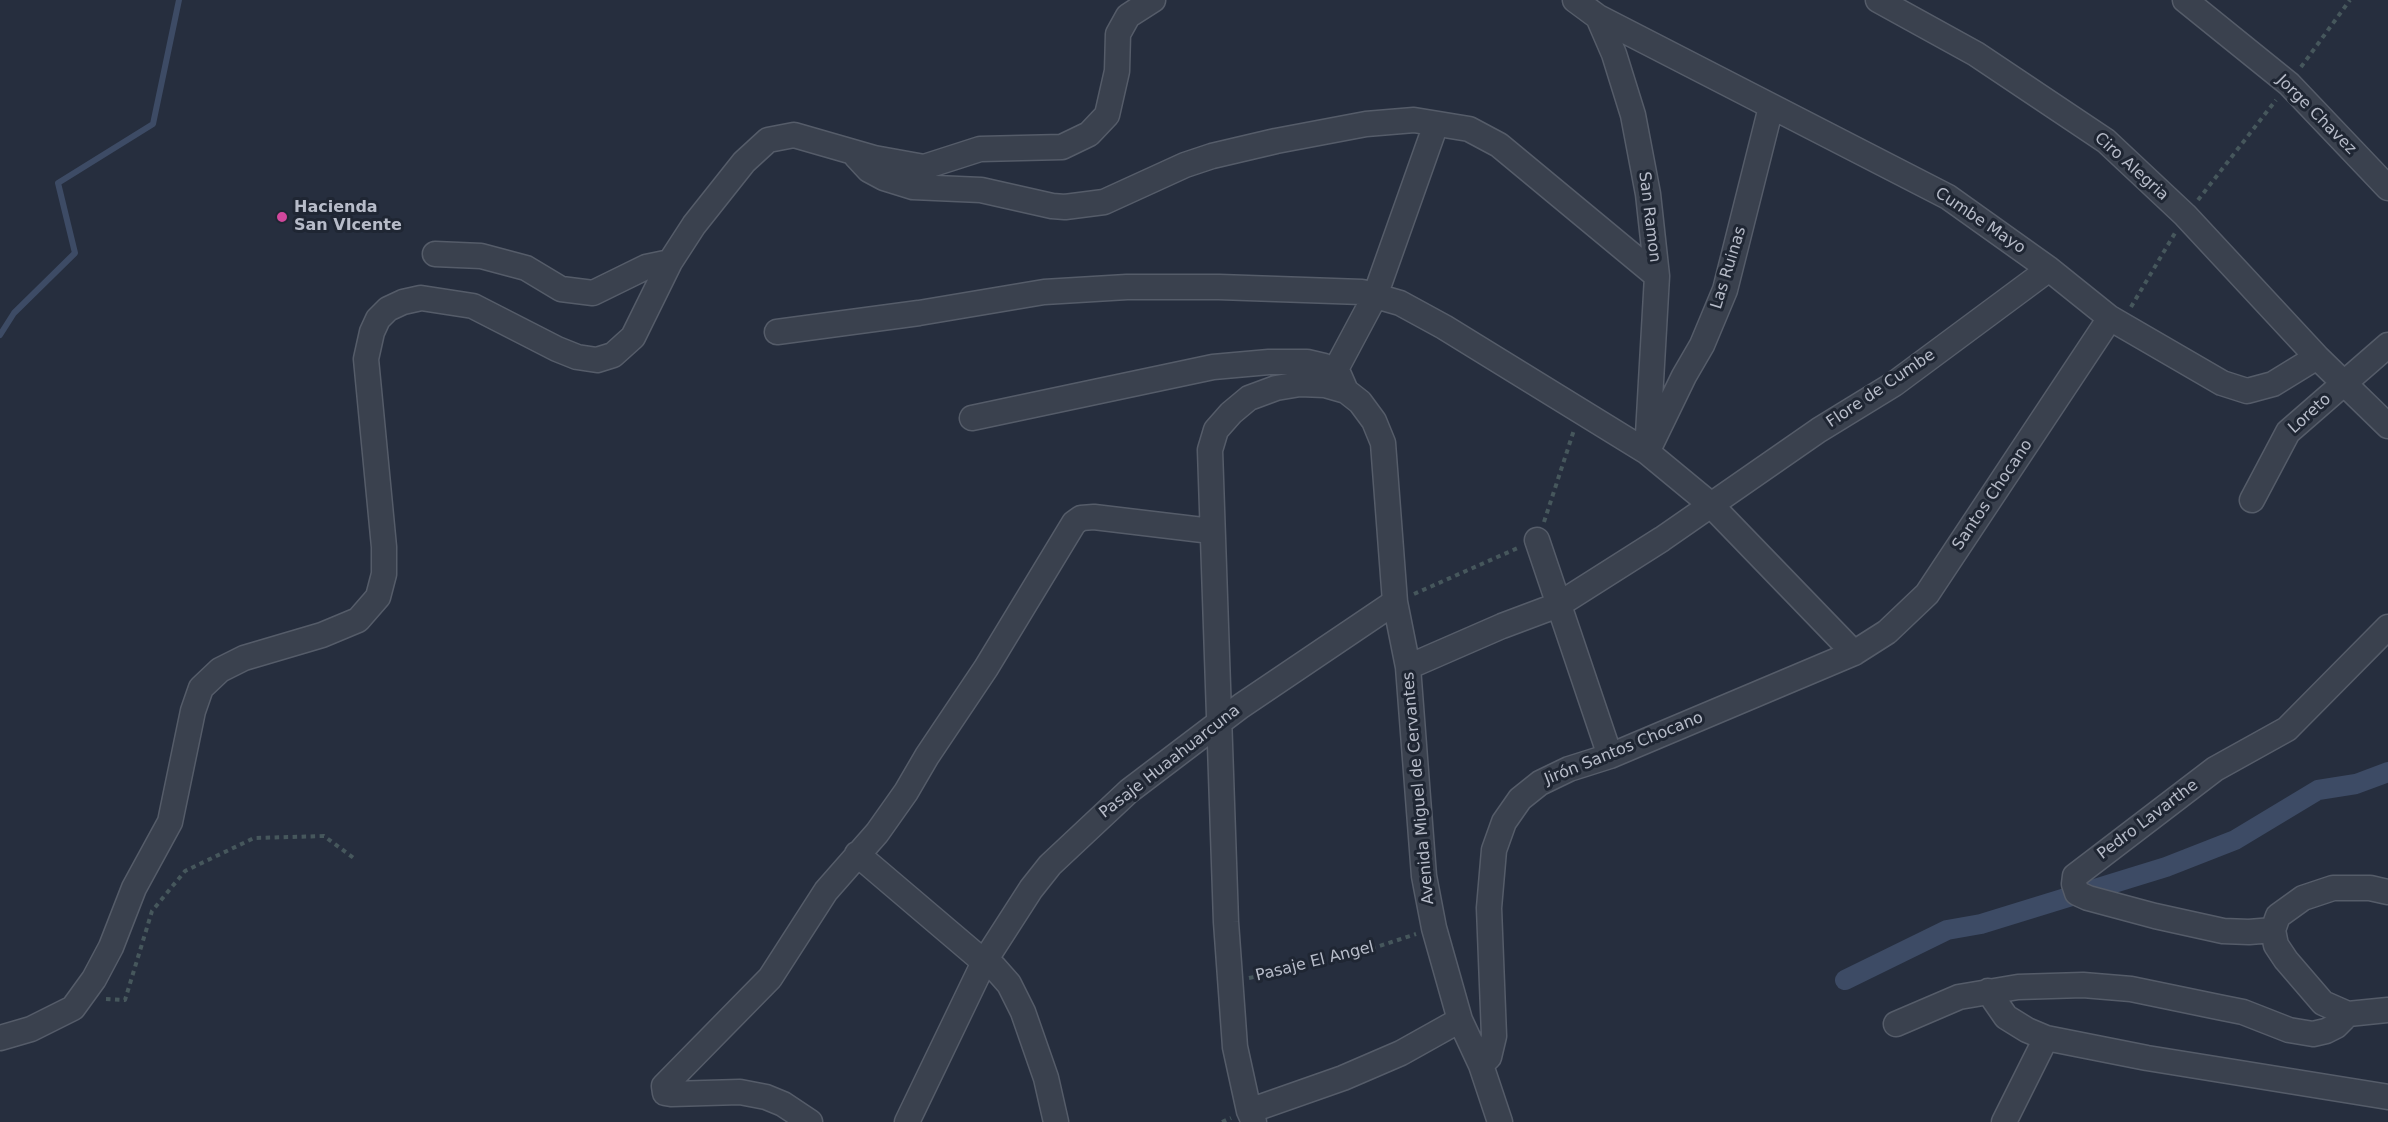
<!DOCTYPE html>
<meta charset="utf-8">
<style>
body{margin:0}
canvas{display:block;background:#262e3e}
</style>
<canvas width="2388" height="1122"></canvas>
<script>
const context = document.querySelector('canvas').getContext('2d');
context.lineJoin = 'round';
function shape(rows) {
  const path = new Path2D();
  for (const r of rows) {
    path.moveTo(r[0], r[1]);
    for (let i = 2; i < r.length; i += 2) path.lineTo(r[i], r[i + 1]);
  }
  return path;
}
function strokePath(path, color, width, dash) {
  context.strokeStyle = color;
  context.lineWidth = width;
  context.lineCap = dash ? 'butt' : 'round';
  context.setLineDash(dash || []);
  context.stroke(path);
}
function write(font, color, halo, rows, align = 'center') {
  context.font = font + ' "DejaVu Sans",sans-serif';
  context.lineWidth = 6;
  context.setLineDash([]);
  context.textBaseline = 'middle';
  context.strokeStyle = halo;
  context.fillStyle = color;
  for (const [text, x, y, turn = 0] of rows) {
    context.save();
    context.translate(x, y);
    context.rotate((+turn || 0) * Math.PI / 180);
    context.textAlign = isNaN(turn) ? turn : align;
    if (halo) context.strokeText(text, 0, 0);
    context.fillText(text, 0, 0);
    context.restore();
  }
}
strokePath(shape([
 [0,335,14,313,75,253,58,183,153,124,179,0]
]), '#3d4b65', 6);
strokePath(shape([
 [1845,980,1947,930,1981,924,2166,867,2235,840,2318,790,2356,784,2388,772]
]), '#3d4b65', 20);
const minor = shape([
 [1575,0,1598,17,1614,54,1633,115,1648,194,1657,276,1647,452],
 [1878,0,1976,54,2106,141,2185,215,2317,357,2388,426],
 [2185,0,2289,84,2388,188],
 [1598,17,1948,197,2049,269,2110,318,2222,383,2247,391,2273,384,2317,357],
 [856,156,869,170,884,178,913,187,981,190,1052,206,1065,207,1104,202,1185,165,1212,156,1276,141,1366,124,1414,120,1469,129,1499,145,1657,276],
 [435,254,481,256,526,268,561,289,593,293,646,267,670,262],
 [777,332,919,313,1044,292,1127,287,1219,287,1362,292,1400,303,1444,327,1647,452,1710,504,1854,653],
 [1335,371,1375,296,1436,124],
 [972,418,1213,367,1269,362,1307,362,1324,366,1339,375,1346,391],
 [1651,444,1684,376,1702,345,1725,290,1771,107],
 [2252,500,2288,432,2388,345],
 [1537,540,1610,756],
 [1408,667,1502,626,1558,605,1662,539,1819,430,1894,384,2049,269],
 [857,854,984,962,994,967,1009,984,1023,1012,1046,1078,1056,1122],
 [2388,892,2370,888,2333,888,2303,898,2278,916,2273,930,2276,945,2286,960,2323,1003,2348,1014,2388,1010],
 [2273,930,2249,932,2223,931,2155,916,2088,898,2077,893,2074,884,2075,876,2215,769,2287,729,2388,627],
 [1988,991,2006,1017,2027,1030,2046,1038,2147,1058,2388,1097],
 [1896,1024,1959,997,2018,987,2083,985,2131,989,2218,1007,2243,1012,2289,1030,2313,1034,2326,1031,2336,1026,2348,1014],
 [0,1038,31,1029,73,1008,94,979,111,947,134,888,170,822,193,711,201,688,220,670,244,658,322,635,358,620,378,597,384,574,384,547,366,359,372,332,378,319,388,309,403,302,421,298,473,306,557,349,577,357,597,360,613,355,633,337,670,262,694,225,744,162,768,140,794,135,874,158,924,167,980,149,1062,147,1089,134,1107,115,1117,71,1118,34,1128,16,1153,0],
 [1481,1065,1489,1057,1494,1036,1489,908,1494,850,1504,822,1520,799,1540,783,1569,769,1610,756,1854,653,1887,632,1927,594,2110,318],
 [1249,1111,1343,1078,1401,1053,1460,1020],
 [810,1122,783,1104,766,1097,740,1092,671,1094,665,1093,664,1086,770,978,826,891,877,833,906,792,927,756,986,668,1074,523,1081,518,1094,517,1211,531],
 [907,1122,984,962,1031,889,1050,865,1129,791,1241,706,1395,602],
 [1254,1122,1249,1111,1235,1047,1226,922,1210,450,1216,430,1231,413,1249,398,1276,388,1300,384,1325,385,1346,391,1360,402,1374,421,1383,443,1395,602,1408,667,1424,876,1434,928,1460,1020,1481,1065,1500,1122],
 [2004,1122,2046,1038]
]);
strokePath(minor, '#555c69', 27);
strokePath(shape([
 [2301,67,2350,0],
 [2198,200,2276,100],
 [2131,307,2175,233],
 [1544,522,1574,430],
 [1414,594,1520,547],
 [1249,978,1337,960,1416,934],
 [106,999,125,1000,152,911,185,871,254,838,324,836,355,859],
 [1222,1122,1231,1118]
]), '#46575c', 4, [4.5, 4.5]);
strokePath(minor, '#3a414e', 24);
for (const [x, y, r, color] of [
 [282,217,6,"#d1479c"]
]) {
  const dot = new Path2D();
  dot.arc(x, y, r, 0, 2 * Math.PI);
  context.fillStyle = color;
  context.fill(dot);
  strokePath(dot, '#1f2633', 2);
}
write('16px', '#b7bcc9', '#1f2633', [
 ["Jorge Chavez",2316,115,45],
 ["Ciro Alegria",2131,167,42],
 ["San Ramon",1649,217,83],
 ["Cumbe Mayo",1980,221,34],
 ["Las Ruinas",1729,268,-73],
 ["Flore de Cumbe",1881,389,-34],
 ["Loreto",2310,414,-42],
 ["Santos Chocano",1993,495,-56],
 ["Jirón Santos Chocano",1624,749,-22],
 ["Pasaje Huaahuarcuna",1170,762,-38],
 ["Avenida Miguel de Cervantes",1419,788,-95],
 ["Pedro Lavarthe",2148,820,-37],
 ["Pasaje El Angel",1315,962,-14]
]);
write('bold 16px', '#b7bcc9', '#1f2633', [
 ["Hacienda",294,208],
 ["San VIcente",294,226]
], 'left');
</script>
